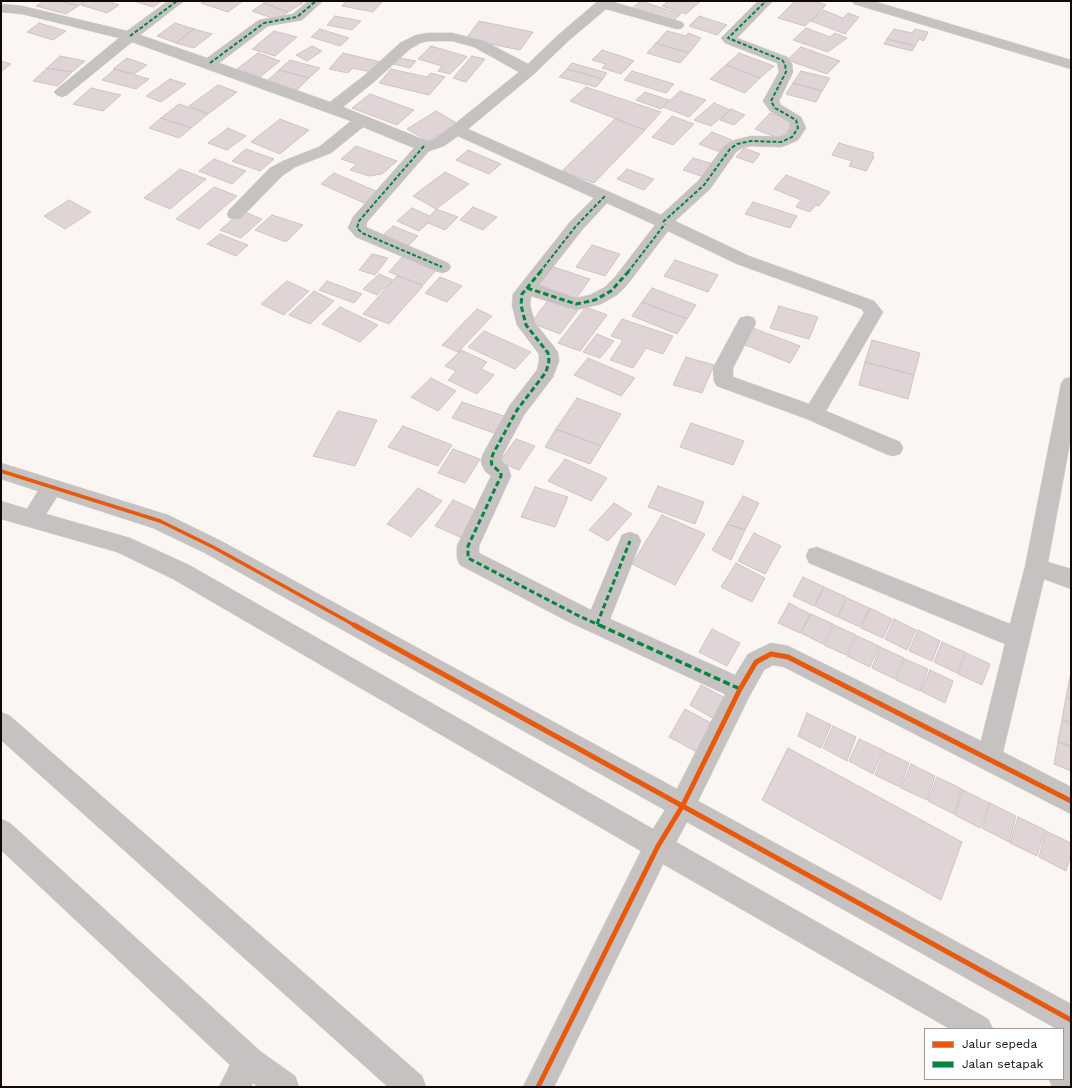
<!DOCTYPE html>
<style>
body{margin:0}
#map{position:relative;width:1072px;height:1088px;overflow:hidden;background:#fcf6f2;font-family:"Work Sans",sans-serif}
canvas{display:block}
.frame{position:absolute;inset:0;border:2px solid #110906;pointer-events:none}
.legend{position:absolute;left:924px;top:1028px;width:140px;height:52px;box-sizing:border-box;background:#fff;border:1px solid #a09d9b;margin:0;padding:5px 7px;list-style:none;font-size:12px;color:#110906}
.legend li{display:flex;align-items:center;gap:8px;height:20px}
.legend b{width:20px;border:1px solid #a09d9b}
</style>
<div id="map">
<canvas width="1072" height="1088"></canvas>
<div class="frame"></div>
<ul class="legend">
<li><b style="height:5px;background:#e8590c"></b>Jalur sepeda</li>
<li><b style="height:5px;background:#00873e"></b>Jalan setapak</li>
</ul>
</div>
<script>
const context = document.querySelector('canvas').getContext('2d');
context.lineJoin = 'round';
function fill(path, color) {
  context.fillStyle = color;
  context.fill(path, 'evenodd');
}
function shape(rows) {
  const path = new Path2D();
  for (const r of rows) {
    path.moveTo(r[0], r[1]);
    for (let i = 2; i < r.length; i += 2) path.lineTo(r[i], r[i + 1]);
  }
  return path;
}
function strokePath(path, color, width, dash) {
  context.strokeStyle = color;
  context.lineWidth = width;
  context.lineCap = dash ? 'butt' : 'round';
  context.setLineDash(dash || []);
  context.stroke(path);
}
const building = shape([
 [44,1,60,1,78,6,66,14,36,6,44,1],
 [60,1,85,1,78,6,60,1],
 [85,1,108,1,119,5,107,13,81,5,85,1],
 [134,1,162,1,153,7,134,1],
 [203,1,243,1,228,12,201,3,203,1],
 [268,1,298,1,303,3,288,12,264,3,268,1],
 [346,1,375,1,382,2,373,12,342,6,346,1],
 [641,1,656,6,647,15,631,9,641,1],
 [668,1,701,1,686,14,662,6,668,1],
 [795,1,814,1,826,5,805,26,778,18,795,1],
 [264,3,288,12,277,20,252,11,264,3],
 [656,6,681,14,672,22,647,15,656,6],
 [823,10,843,18,848,13,859,17,845,34,811,21,823,10],
 [335,16,361,21,352,30,327,25,335,16],
 [699,16,727,25,717,35,689,26,699,16],
 [479,21,533,32,520,50,466,39,479,21],
 [39,23,66,31,53,40,27,32,39,23],
 [175,23,194,29,176,43,157,36,175,23],
 [806,28,830,37,835,33,847,38,828,52,793,40,806,28],
 [194,29,212,34,194,48,176,43,194,29],
 [320,29,349,38,340,46,311,37,320,29],
 [894,29,912,33,915,29,928,32,924,41,919,39,915,46,887,39,894,29],
 [274,31,297,37,275,56,252,49,274,31],
 [667,31,686,36,688,33,701,38,689,53,656,43,667,31],
 [887,39,915,46,912,51,884,44,887,39],
 [656,43,689,53,680,63,647,53,656,43],
 [312,46,322,51,307,61,296,55,312,46],
 [431,46,465,56,467,57,450,74,438,71,442,66,418,59,431,46],
 [801,47,840,61,827,74,787,60,801,47],
 [602,50,624,57,634,61,621,74,602,68,606,64,592,60,602,50],
 [258,53,280,61,260,77,237,69,258,53],
 [343,53,381,62,371,72,353,68,348,73,329,69,343,53],
 [739,53,774,66,760,78,726,65,739,53],
 [60,56,85,61,72,72,47,68,60,56],
 [472,56,485,59,466,82,453,78,472,56],
 [395,57,416,61,410,68,389,63,395,57],
 [127,58,147,65,134,74,113,69,127,58],
 [290,60,320,68,309,78,279,70,290,60],
 [1,61,11,64,1,72,1,61],
 [572,63,607,73,603,79,567,69,572,63],
 [726,65,760,78,745,93,710,79,726,65],
 [47,68,72,72,58,86,33,81,47,68],
 [115,69,149,79,136,89,102,80,115,69],
 [391,69,427,77,431,73,445,77,429,95,379,83,391,69],
 [567,69,603,79,596,87,559,77,567,69],
 [279,70,309,78,297,90,266,82,279,70],
 [632,71,674,84,666,93,624,80,632,71],
 [801,71,830,78,822,91,793,83,801,71],
 [170,79,186,84,161,102,146,96,170,79],
 [793,83,822,91,816,102,786,94,793,83],
 [218,85,237,92,208,114,189,106,218,85],
 [586,87,661,112,645,130,570,101,586,87],
 [91,88,121,95,103,111,73,104,91,88],
 [680,91,706,100,689,117,663,107,680,91],
 [645,92,669,100,661,109,636,100,645,92],
 [370,94,414,110,397,125,352,108,370,94],
 [714,103,730,110,711,126,694,120,714,103],
 [179,104,208,114,191,128,161,118,179,104],
 [731,109,745,115,734,125,720,120,731,109],
 [436,111,457,123,428,141,407,129,436,111],
 [770,113,795,122,780,139,755,129,770,113],
 [672,116,694,124,673,145,652,137,672,116],
 [161,118,191,128,179,138,149,128,161,118],
 [280,119,309,130,280,154,251,142,280,119],
 [615,119,645,130,594,183,562,171,615,119],
 [228,128,246,136,227,150,208,143,228,128],
 [712,132,732,140,720,152,699,144,712,132],
 [839,143,874,153,872,156,874,157,866,171,849,166,852,161,832,155,839,143],
 [356,146,397,161,382,174,369,176,350,170,356,164,341,159,356,146],
 [744,148,760,154,753,163,736,157,744,148],
 [246,149,274,159,260,171,232,161,246,149],
 [468,150,501,164,489,174,456,160,468,150],
 [693,158,713,164,704,177,683,170,693,158],
 [214,159,246,171,232,184,199,171,214,159],
 [180,169,206,179,170,209,144,198,180,169],
 [627,169,654,179,644,190,617,179,627,169],
 [445,172,469,184,436,209,413,196,445,172],
 [334,173,378,192,364,203,321,184,334,173],
 [786,175,830,192,819,206,816,205,810,212,796,207,801,200,774,189,786,175],
 [214,187,237,196,199,229,176,219,214,187],
 [69,200,91,212,65,229,44,216,69,200],
 [753,202,797,216,790,228,745,214,753,202],
 [473,207,497,217,483,230,460,220,473,207],
 [412,208,430,216,436,209,458,217,445,230,428,223,419,231,397,221,412,208],
 [242,211,262,219,241,238,220,230,242,211],
 [272,215,303,225,286,242,255,230,272,215],
 [393,226,418,236,406,248,381,237,393,226],
 [220,234,248,245,236,256,207,244,220,234],
 [592,245,620,254,605,276,576,267,592,245],
 [372,254,388,258,375,275,359,270,372,254],
 [404,255,438,268,423,285,389,272,404,255],
 [675,260,718,275,708,292,664,276,675,260],
 [551,266,590,279,575,300,536,286,551,266],
 [379,274,393,280,377,295,363,289,379,274],
 [397,276,423,286,389,324,363,314,397,276],
 [440,277,462,286,447,302,425,293,440,277],
 [287,281,309,291,284,315,261,304,287,281],
 [327,281,362,294,354,303,319,290,327,281],
 [652,288,696,305,687,319,642,302,652,288],
 [314,291,334,301,310,324,289,315,314,291],
 [549,299,578,310,560,334,531,323,549,299],
 [642,302,687,319,677,334,632,316,642,302],
 [779,306,818,317,809,339,770,328,779,306],
 [340,307,378,325,360,342,322,324,340,307],
 [586,307,607,315,580,351,558,343,586,307],
 [477,309,492,316,458,352,442,345,477,309],
 [622,319,673,336,663,354,646,348,633,368,610,360,623,340,611,336,622,319],
 [753,328,800,346,790,363,743,344,753,328],
 [484,331,531,352,515,369,468,347,484,331],
 [597,334,614,341,600,358,583,352,597,334],
 [872,340,920,353,914,375,865,362,872,340],
 [461,350,487,362,481,369,494,375,477,394,448,380,456,371,445,366,461,350],
 [686,357,714,365,702,393,673,385,686,357],
 [588,358,635,378,621,396,574,375,588,358],
 [865,362,914,375,908,399,859,385,865,362],
 [431,378,456,391,438,411,411,397,431,378],
 [577,398,621,414,601,446,556,429,577,398],
 [462,402,504,416,494,433,452,418,462,402],
 [338,411,377,420,355,466,313,456,338,411],
 [691,423,744,441,733,465,680,447,691,423],
 [403,426,452,445,438,466,388,447,403,426],
 [556,429,601,446,590,464,545,447,556,429],
 [516,439,535,446,519,470,499,462,516,439],
 [453,449,480,459,465,483,438,473,453,449],
 [565,459,607,478,591,501,548,481,565,459],
 [658,486,704,502,695,524,648,507,658,486],
 [535,487,568,497,555,527,521,517,535,487],
 [418,488,442,501,411,537,387,524,418,488],
 [743,496,759,503,745,530,727,524,743,496],
 [453,500,480,512,462,538,435,526,453,500],
 [614,503,632,514,608,541,589,530,614,503],
 [662,515,705,534,675,585,632,564,662,515],
 [727,524,745,530,731,560,712,550,727,524],
 [754,533,781,546,765,574,738,561,754,533],
 [736,563,765,578,752,602,721,587,736,563],
 [803,577,824,587,814,606,793,596,803,577],
 [824,587,846,597,837,617,815,606,824,587],
 [847,598,869,608,860,627,838,617,847,598],
 [789,603,810,614,800,633,778,623,789,603],
 [870,608,892,619,883,638,861,628,870,608],
 [811,614,833,624,823,644,801,633,811,614],
 [894,619,916,630,907,650,885,639,894,619],
 [834,625,856,635,846,655,824,645,834,625],
 [712,629,740,643,727,666,699,652,712,629],
 [918,630,940,641,932,661,909,651,918,630],
 [857,636,879,646,870,667,847,656,857,636],
 [942,642,965,652,957,673,934,662,942,642],
 [880,647,904,658,895,679,872,668,880,647],
 [966,653,990,664,982,685,958,674,966,653],
 [905,659,928,669,920,691,896,680,905,659],
 [930,670,953,681,945,703,921,691,930,670],
 [1070,677,1071,678,1071,699,1066,697,1070,677],
 [701,685,727,699,716,720,690,705,701,685],
 [1066,698,1071,700,1071,723,1062,719,1066,698],
 [685,709,713,724,697,752,669,737,685,709],
 [807,713,831,725,821,748,798,736,807,713],
 [1062,720,1071,724,1071,746,1058,741,1062,720],
 [833,726,856,737,847,761,823,748,833,726],
 [859,739,883,750,873,774,849,761,859,739],
 [1058,742,1071,747,1071,771,1054,764,1058,742],
 [788,748,962,842,941,900,762,800,788,748],
 [884,751,909,763,900,787,875,775,884,751],
 [911,764,935,776,927,800,901,788,911,764],
 [937,777,962,789,954,814,928,801,937,777],
 [963,790,989,803,980,828,955,815,963,790],
 [990,803,1016,816,1009,842,982,828,990,803],
 [1018,817,1045,830,1037,856,1010,843,1018,817],
 [1046,831,1071,843,1071,854,1066,871,1039,857,1046,831]
]);
fill(building, '#e0d4d6');
strokePath(building, '#ccc4c5', 1);
const minor = shape([
 [168,1,184,1,140,35,207,58,259,20,293,14,308,1,323,1,302,20,268,26,219,63,330,102,365,75,400,43,416,35,428,33,452,33,484,41,528,64,557,36,598,1,614,1,613,2,682,22,684,25,682,28,677,29,606,9,567,42,534,74,468,129,661,215,698,181,724,146,731,141,751,136,779,137,786,134,790,128,789,122,770,111,763,101,779,72,777,63,725,43,721,38,758,1,773,1,737,38,787,57,792,64,793,72,779,101,781,105,801,117,806,128,798,140,787,145,781,147,751,146,742,148,736,152,710,189,675,221,749,256,874,301,883,312,826,411,900,442,903,448,900,454,893,456,886,454,807,419,717,386,714,381,713,368,740,318,747,316,754,318,756,323,733,368,733,377,809,404,864,313,862,309,737,264,668,231,627,285,617,295,601,304,576,310,531,296,530,305,535,323,555,348,558,353,559,361,553,377,524,415,503,454,502,461,508,467,511,476,479,546,479,553,591,610,622,535,630,532,638,535,641,541,610,619,735,675,748,654,771,643,788,646,981,741,1005,644,809,563,806,556,809,549,817,547,1010,624,1025,567,1061,384,1064,379,1071,377,1071,437,1048,562,1071,569,1071,589,1044,579,1003,752,1071,787,1071,814,784,667,773,665,764,670,749,697,698,801,1071,1004,1071,1087,1052,1087,1049,1079,1063,1079,1063,1029,1057,1029,687,822,676,842,988,1019,993,1029,950,1029,663,864,554,1087,523,1087,641,851,173,579,117,552,1,519,1,501,27,509,38,491,1,479,1,463,168,515,221,541,677,789,725,694,567,621,460,565,457,558,457,546,491,476,485,471,482,465,481,460,483,454,510,405,537,370,539,361,539,354,517,325,512,305,513,294,570,222,594,198,458,136,444,146,429,151,367,222,366,227,448,263,451,267,448,271,442,273,436,271,356,237,348,228,353,217,414,148,363,127,331,153,295,167,282,176,241,218,235,219,229,218,227,214,229,210,270,168,283,161,319,147,351,121,132,42,67,95,62,97,57,95,54,92,57,89,119,38,22,14,1,12,1,4,22,6,127,31,168,1],
 [428,41,452,41,474,47,519,72,451,127,432,140,427,141,343,107,375,81,410,49,420,43,428,41],
 [607,203,655,225,615,277,605,287,590,295,576,298,539,285,582,230,607,203],
 [57,497,153,528,205,553,665,810,653,829,189,565,130,538,46,514,57,497],
 [852,1,873,1,1071,60,1071,69,854,4,852,1],
 [1,712,10,716,422,1076,426,1087,388,1087,1,740,1,712],
 [1,819,10,823,260,1051,295,1076,299,1087,258,1087,253,1083,251,1087,219,1087,230,1065,1,850,1,819]
]);
strokePath(minor, '#d6d0cd', 1);
fill(minor, '#c6c2c1');
strokePath(shape([
 [130,36,177,1],
 [210,63,264,23,297,17,316,1],
 [424,146,359,221,357,228,362,233,442,267],
 [663,222,704,185,730,149,737,144,751,141,781,142,792,137,798,128,796,120,775,108,771,101,786,72,785,64,782,60,728,38,766,1],
 [540,272,576,226,605,196],
 [628,272,665,224]
]), '#00873e', 2, [4, 2]);
strokePath(shape([
 [541,271,522,294,521,305,526,325,548,353,549,361,546,372,517,410,493,454,491,460,492,465,501,473,501,476,468,546,468,558,575,614,601,626],
 [527,288,576,304,595,300,611,291,629,271],
 [597,624,630,541]
]), '#00873e', 3, [5.5, 3]);
strokePath(shape([
 [599,625,740,689]
]), '#00873e', 3.5, [7, 3.5]);
strokePath(shape([
 [1,471,160,521,213,547,356,626]
]), '#e8590c', 3.5);
strokePath(shape([
 [354,625,1071,1020],
 [538,1087,658,846,683,805,740,689,756,662,771,654,788,657,1071,801]
]), '#e8590c', 5);
</script>
